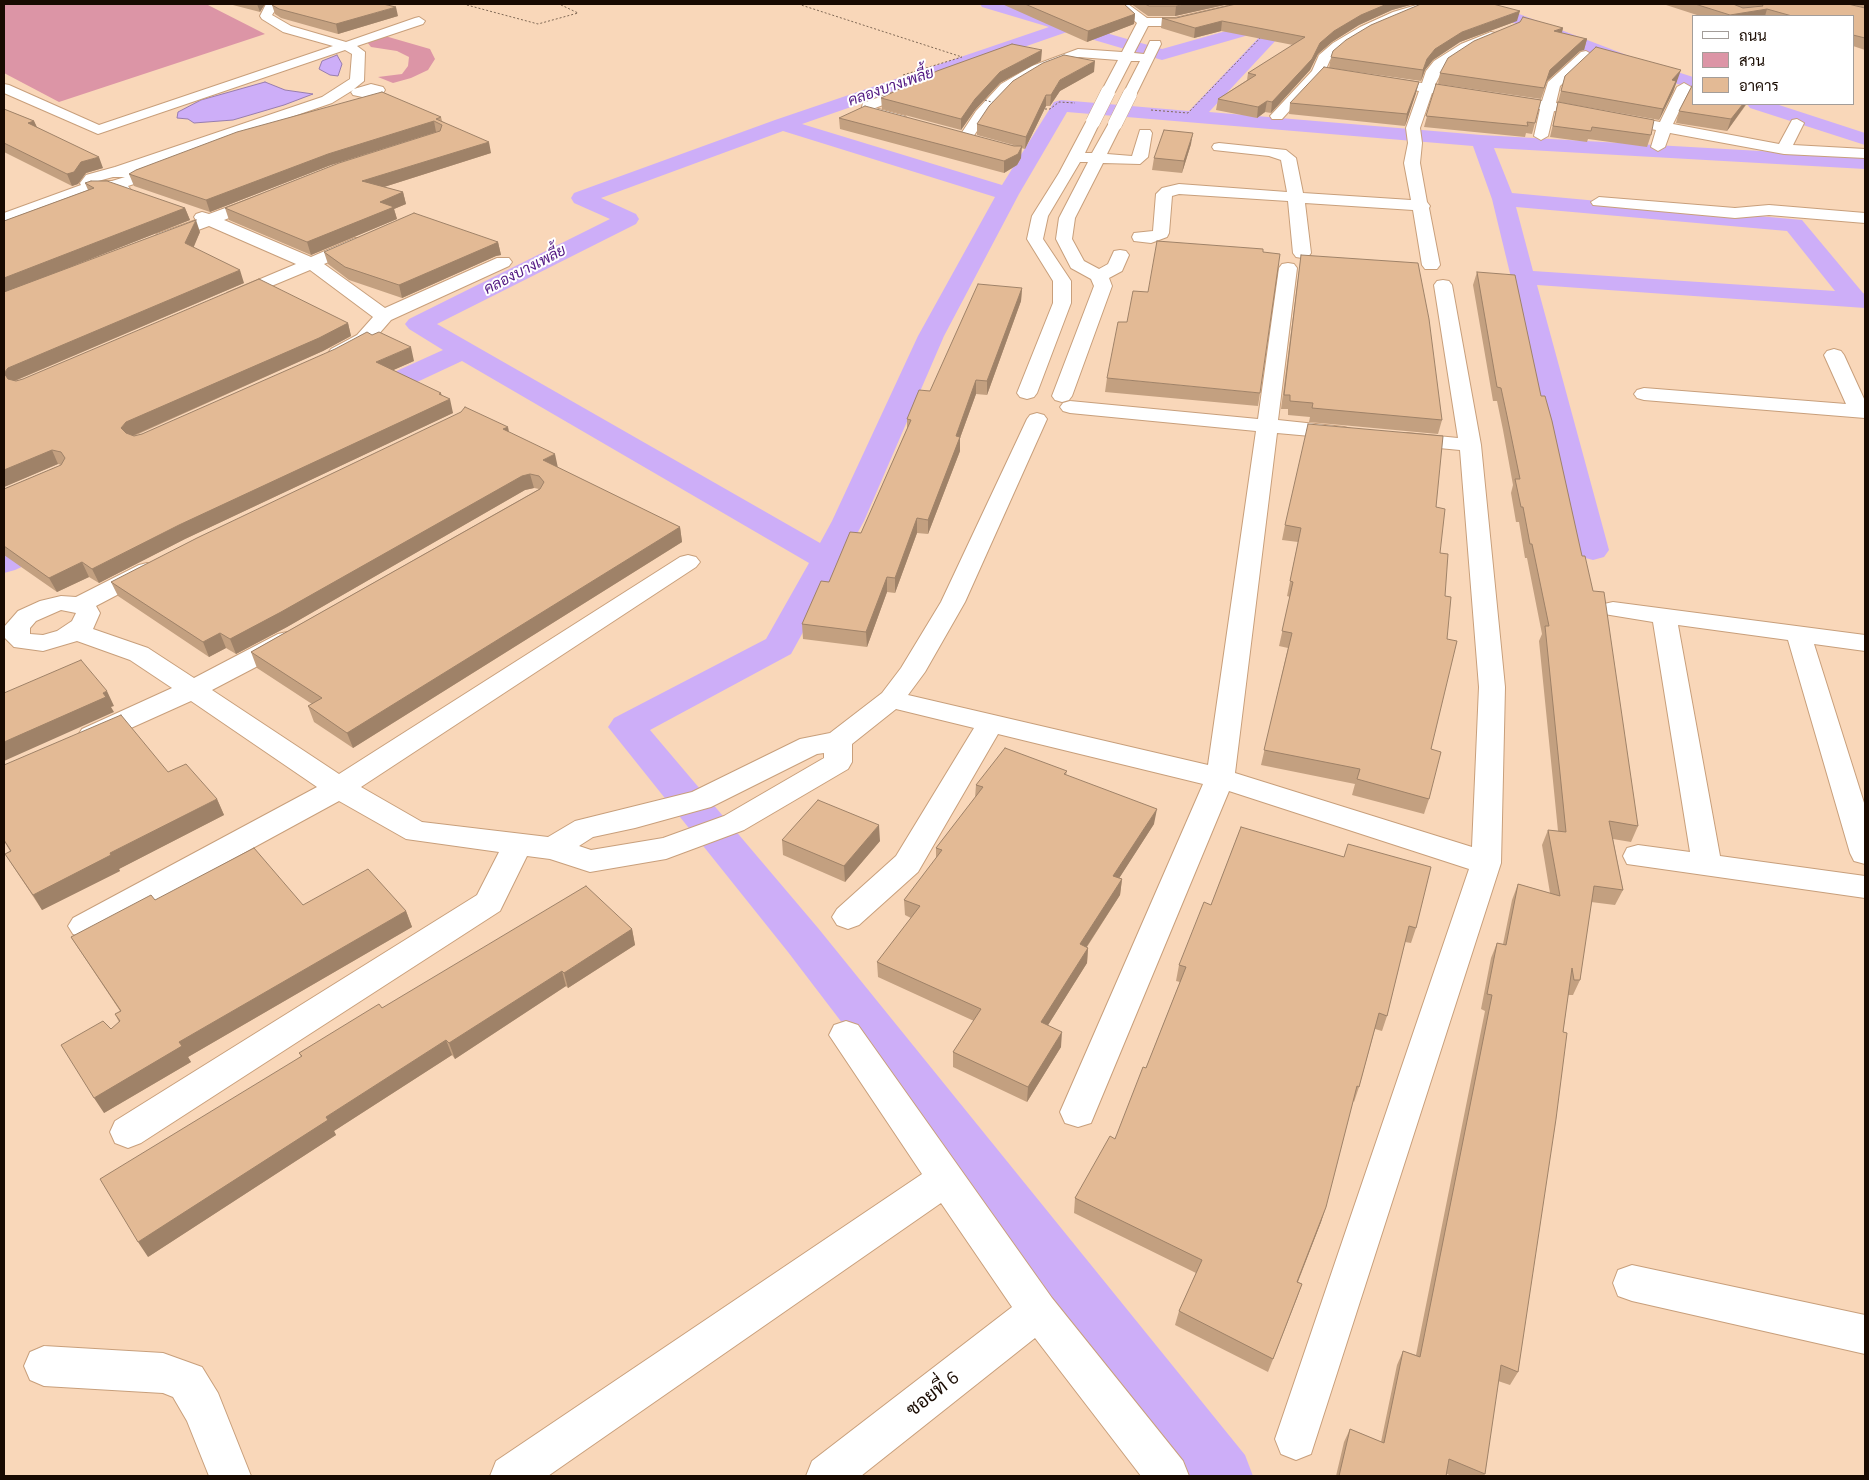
<!DOCTYPE html>
<meta charset="utf-8">
<style>
body{margin:0}
#map{position:relative;width:1869px;height:1480px;overflow:hidden;background:#f9d7b9;font-family:"Zilla Slab",Sarabun,serif}
canvas{display:block}
.frame{position:absolute;inset:0;border:5px solid #180a01;pointer-events:none}
.legend{position:absolute;left:1692px;top:15px;width:162px;height:90px;box-sizing:border-box;background:#fff;border:1px solid #a39d99;margin:0;padding:6px 9px;list-style:none;font-size:15px;color:#180a01}
.legend li{display:flex;align-items:center;gap:10px;height:25px}
.legend b{width:25px;border:1px solid #a39d99}
</style>
<div id="map">
<canvas width="1869" height="1480"></canvas>
<div class="frame"></div>
<ul class="legend">
<li><b style="height:6px;background:#fff"></b>ถนน</li>
<li><b style="height:14px;background:#dc95a6"></b>สวน</li>
<li><b style="height:14px;background:#e3ba95"></b>อาคาร</li>
</ul>
</div>
<script>
const context = document.querySelector('canvas').getContext('2d');
context.lineJoin = 'round';
function fill(path, color) {
  context.fillStyle = color;
  context.fill(path, 'evenodd');
}
function shape(rows) {
  const path = new Path2D();
  for (const r of rows) {
    path.moveTo(r[0], r[1]);
    for (let i = 2; i < r.length; i += 2) path.lineTo(r[i], r[i + 1]);
  }
  return path;
}
function strokePath(path, color, width, dash) {
  context.strokeStyle = color;
  context.lineWidth = width;
  context.lineCap = dash ? 'butt' : 'round';
  context.setLineDash(dash || []);
  context.stroke(path);
}
function write(font, color, halo, rows, align = 'center') {
  context.font = font + ' "Zilla Slab",Sarabun,serif';
  context.lineWidth = 4;
  context.setLineDash([]);
  context.textBaseline = 'middle';
  context.strokeStyle = halo;
  context.fillStyle = color;
  for (const [text, x, y, turn = 0] of rows) {
    context.save();
    context.translate(x, y);
    context.rotate((+turn || 0) * Math.PI / 180);
    context.textAlign = isNaN(turn) ? turn : align;
    if (halo) context.strokeText(text, 0, 0);
    context.fillText(text, 0, 0);
    context.restore();
  }
}
fill(shape([
 [4,4,206,4,265,34,59,102,4,73],
 [385,36,430,49,435,59,428,70,411,78,393,83,378,77,402,74,408,66,409,57,397,51,371,47,367,42]
]), '#dc95a6');
const water = shape([
 [337,55,342,64,338,76,330,75,319,69,322,61,337,55],
 [265,82,285,90,313,94,284,105,233,120,194,123,188,119,177,118,178,112,201,100,265,82]
]);
fill(water, '#cdaef8');
strokePath(water, '#977dae', 1);
fill(shape([
 [980,4,1005,4,1162,49,1322,4,1347,4,1345,7,1292,23,1209,112,1481,135,1865,157,1865,169,1494,148,1512,193,1802,220,1863,293,1865,294,1865,308,1537,285,1609,550,1604,557,1593,560,1582,557,1577,550,1492,199,1473,146,1067,112,1019,194,944,336,864,521,791,654,650,730,818,928,1245,1455,1253,1476,1188,1476,788,952,608,727,614,718,766,639,809,563,462,361,370,404,360,406,350,404,346,398,350,392,443,350,409,329,405,324,409,319,610,219,574,203,571,198,574,193,775,120,1049,27,982,7,980,4],
 [1266,30,1189,111,1061,100,1054,102,1002,185,802,124,1067,32,1162,60,1266,30],
 [783,131,995,197,918,336,832,521,820,543,437,324,636,224,639,219,636,214,601,198,783,131],
 [1516,207,1787,231,1835,291,1533,271,1516,207],
 [1471,4,1493,4,1637,59,1693,77,1693,89,1625,67,1473,7,1471,4],
 [1747,104,1776,104,1865,133,1865,145,1750,108,1747,104],
 [56,529,67,532,72,539,67,546,15,570,4,573,4,551,56,529]
]), '#cdaef8');
const street = shape([
 [266,4,279,4,272,15,291,26,346,42,415,18,419,17,425,21,423,24,357,46,365,52,364,81,354,89,371,84,383,87,385,90,383,93,367,98,353,95,351,92,353,90,332,103,136,170,142,175,137,183,128,186,131,190,129,193,123,195,111,191,95,191,4,224,4,213,81,185,80,183,86,175,115,167,322,97,350,79,352,54,345,50,98,134,4,93,4,84,9,85,99,125,333,46,283,32,262,19,260,16,266,4],
 [113,177,125,177,112,181,98,181,113,177],
 [1115,4,1128,4,1147,18,1175,18,1236,4,1256,4,1254,7,1175,26,1148,26,1134,53,1144,54,1150,41,1160,41,1161,44,1135,97,1130,98,1123,94,1140,61,1131,61,1115,92,1108,96,1101,92,1118,60,1079,57,1042,72,1011,90,987,116,971,140,961,140,959,137,976,111,1001,84,1032,66,1078,49,1122,52,1137,23,1115,4],
 [1420,4,1438,4,1368,33,1343,49,1330,60,1326,69,1422,83,1426,71,1434,61,1461,44,1491,32,1495,33,1497,36,1495,39,1471,50,1444,67,1435,85,1542,101,1548,82,1581,52,1586,51,1593,55,1560,86,1556,103,1660,122,1677,87,1684,83,1691,87,1673,124,1779,144,1792,120,1797,119,1804,123,1793,145,1865,149,1865,158,1784,154,1670,133,1665,147,1658,151,1651,147,1656,130,1554,111,1548,136,1541,140,1534,136,1540,109,1432,93,1420,128,1422,143,1420,163,1427,202,1430,206,1429,208,1440,265,1437,269,1425,269,1422,265,1413,210,1305,203,1311,253,1308,257,1302,258,1296,257,1293,253,1288,201,1179,194,1172,196,1169,233,1167,237,1151,243,1134,241,1132,237,1134,233,1153,231,1156,194,1162,188,1179,184,1287,192,1281,160,1269,156,1214,150,1212,147,1214,144,1219,143,1286,150,1296,158,1303,193,1411,200,1404,163,1408,143,1406,128,1419,91,1321,76,1282,119,1272,119,1270,116,1312,71,1319,55,1333,43,1360,27,1393,12,1420,4],
 [894,92,901,96,899,99,875,108,905,116,907,119,905,122,895,122,863,114,861,111,863,103,894,92],
 [1093,118,1100,122,1085,153,1092,153,1110,121,1120,121,1122,124,1107,154,1132,156,1140,130,1150,130,1152,133,1148,157,1140,164,1103,163,1075,218,1072,239,1084,261,1099,269,1108,264,1114,251,1120,250,1126,251,1129,255,1122,271,1109,278,1112,286,1072,396,1069,400,1062,402,1055,400,1052,396,1094,286,1091,279,1071,268,1056,239,1059,218,1088,162,1080,162,1048,216,1043,239,1071,281,1071,303,1037,393,1034,397,1027,399,1020,397,1017,393,1053,303,1053,281,1027,239,1032,216,1059,173,1086,122,1093,118],
 [261,195,269,200,267,203,224,220,311,257,355,238,367,238,369,242,367,246,324,264,385,308,497,258,509,258,512,262,509,266,391,320,371,343,345,357,331,357,328,353,331,349,357,335,373,317,310,270,233,302,227,301,224,297,227,293,296,264,209,226,163,243,157,242,155,238,157,234,196,220,194,217,196,214,202,212,209,214,261,195],
 [1599,197,1735,208,1769,205,1865,213,1865,223,1769,215,1735,218,1593,205,1591,202,1599,197],
 [1288,263,1294,264,1297,268,1278,420,1344,427,1351,429,1355,433,1351,437,1344,439,1277,433,1235,773,1472,847,1479,687,1460,450,1407,445,1400,443,1396,439,1400,435,1407,433,1458,438,1434,285,1437,281,1443,280,1449,281,1452,285,1481,445,1505,687,1501,863,1311,1454,1296,1460,1281,1454,1275,1439,1469,869,1229,791,1091,1123,1078,1127,1065,1123,1060,1112,1203,784,998,734,918,872,859,925,848,929,837,925,832,917,837,909,896,856,974,728,896,709,852,744,852,762,848,769,744,830,666,859,590,872,550,859,527,856,500,911,141,1143,128,1148,115,1143,110,1132,115,1121,477,895,499,852,406,839,339,801,95,934,84,938,73,934,68,926,73,918,317,787,191,701,102,741,92,744,82,741,78,735,82,729,172,688,130,660,77,641,43,651,14,647,4,637,4,627,18,611,40,601,61,596,76,597,139,565,147,563,155,565,159,570,155,575,96,606,100,613,93,629,148,648,194,678,278,634,287,632,296,634,300,640,296,646,212,690,339,774,680,557,688,555,696,557,700,562,696,567,361,787,422,822,548,837,575,821,692,792,800,739,830,733,882,693,901,668,941,602,1027,419,1030,415,1037,413,1044,415,1047,419,965,602,925,672,908,695,1208,765,1256,431,1070,413,1063,411,1060,407,1063,403,1070,401,1258,419,1279,268,1282,264,1288,263],
 [61,610,76,613,72,621,57,631,43,635,30,634,30,628,36,621,61,610],
 [824,753,824,758,724,816,663,838,591,850,579,846,593,837,635,828,711,807,817,754,824,753],
 [1834,349,1841,351,1844,355,1865,401,1865,418,1644,400,1637,398,1634,394,1637,390,1644,388,1846,404,1824,355,1827,351,1834,349],
 [1613,602,1865,635,1865,651,1814,644,1865,806,1865,864,1854,861,1850,853,1788,640,1678,625,1720,856,1865,876,1865,898,1627,864,1623,856,1627,848,1638,845,1690,852,1653,622,1604,614,1601,609,1604,604,1613,602],
 [846,1021,858,1025,1052,1298,1183,1461,1189,1476,1141,1476,1035,1338,861,1476,806,1476,812,1461,1012,1307,941,1203,548,1476,490,1476,496,1461,922,1174,829,1035,834,1025,846,1021],
 [1632,1265,1865,1315,1865,1354,1632,1301,1618,1296,1613,1283,1618,1270,1632,1265],
 [44,1346,163,1353,202,1367,218,1393,251,1476,209,1476,187,1421,173,1397,163,1393,44,1386,30,1380,24,1366,30,1352,44,1346]
]);
strokePath(street, '#c89f7b', 2);
strokePath(shape([
 [463,4,538,24,578,13,559,4],
 [798,4,962,57,903,75],
 [1041,109,1050,109,1059,102,1075,103],
 [1151,110,1188,113,1262,36]
]), '#7f6855', 1, [2, 2]);
fill(street, '#fff');
const streetBridge = shape([
 [1093,122,1108,92],
 [1115,124,1130,94]
]);
strokePath(streetBridge, '#c89f7b', 15, []);
strokePath(shape([
 [981,99,995,103]
]), '#7f6855', 1, [2, 2]);
strokePath(streetBridge, '#fff', 14);
fill(shape([
 [229,4,265,4,260,12],
 [1002,4,1124,4,1135,14,1134,24,1087,42],
 [1131,4,1229,4,1175,16,1148,16],
 [1236,4,1414,4,1392,10,1359,25,1332,42,1318,54,1310,70,1271,113,1265,112,1257,118,1216,110,1218,99,1247,80,1248,73,1293,45,1221,31,1194,38,1161,28,1162,18,1176,18],
 [1663,4,1848,4,1865,8,1865,50,1853,46,1853,16,1700,16],
 [1849,4,1865,4,1865,8],
 [272,5,398,16,338,34,281,18,275,14],
 [1517,21,1460,42,1433,60,1425,70,1421,81,1329,68,1331,57],
 [1563,28,1562,33,1587,39,1584,50,1580,51,1547,81,1541,99,1438,84,1440,73],
 [1041,61,1000,83,975,110,961,130,882,109,881,98],
 [1094,72,1060,91,1050,106,1046,106,1025,149,1021,148,1021,158,1017,165,1004,173,840,129,839,118,1017,146,977,135,977,124],
 [1565,76,1677,81,1676,83,1673,92,1659,120,1558,102],
 [1436,84,1535,123,1532,134,1526,133,1525,137,1424,127],
 [1416,93,1405,126,1289,114,1290,103],
 [1558,102,1651,135,1647,147,1588,139,1587,142,1550,137],
 [1746,105,1727,131,1676,123,1679,111],
 [4,109,34,121,37,127,103,168,86,173,78,184,72,186,4,152],
 [441,117,442,121,491,153,384,187,403,192,406,204,394,209,397,219,311,255,229,220,225,208,436,132,331,165,210,212,134,186,129,174],
 [1191,144,1182,173,1152,170,1154,158],
 [85,183,185,208,190,220,72,266,200,232,193,247,244,283,15,381,348,323,351,336,323,351,134,436,414,361,393,370,442,395,453,413,185,539,99,583,89,577,57,592,4,555,4,489,61,465,58,464,4,487,4,221,88,190],
 [498,242,501,255,496,256,402,298,349,280,328,264,324,252],
 [1301,255,1442,420,1438,434,1309,422,1310,417,1288,415,1288,409,1281,409],
 [1477,272,1541,396,1638,826,1631,842,1613,839,1623,890,1615,905,1591,902,1580,980,1573,995,1568,995,1518,1372,1510,1385,1498,1381,1485,1474,1483,1476,1452,1476,1447,1474,1446,1476,1336,1476,1344,1442,1350,1429,1381,1442,1397,1365,1403,1351,1416,1355,1485,1011,1481,1009,1491,958,1497,943,1503,944,1512,900,1518,884,1550,893,1542,845,1548,830,1558,831,1539,641,1542,634,1527,558,1525,558,1519,522,1516,522,1511,493,1513,485,1503,430,1497,401,1493,401,1473,285],
 [1022,288,1021,301,987,395,976,394,960,438,960,451,928,534,917,533,895,593,887,592,867,647,803,639,802,624,861,533,907,429,907,419],
 [1107,378,1260,393,1258,406,1105,392],
 [509,432,558,468,680,527,682,542,353,748,314,722,308,706,312,704,257,668,251,652,539,489,534,488,525,490,287,627,236,654,226,648,209,657,118,596,111,582],
 [1436,507,1440,553,1429,799,1424,814,1352,795,1355,784,1261,765,1288,648,1279,646,1290,597,1287,596,1298,542,1282,540,1285,525],
 [4,765,168,772,217,799,224,815,119,869,120,871,42,910,5,854,10,851,4,841],
 [1067,771,1066,775,1154,824,1119,878,1122,879,1120,895,1087,947,1088,948,1087,963,1048,1025,1061,1047,1027,1102,953,1067,953,1052,974,1021,878,977,877,962,911,918,905,915,904,900,936,859,936,848,975,798,976,785],
 [1241,827,1416,928,1411,943,1405,942,1387,1016,1382,1031,1375,1029,1359,1087,1354,1102,1353,1101,1321,1222,1298,1282,1302,1284,1268,1372,1175,1325,1179,1311,1196,1273,1074,1213,1075,1198,1115,1139,1146,1068,1180,982,1176,981,1179,965,1211,905],
 [782,840,880,841,845,882,783,855],
 [155,900,303,905,406,911,412,927,188,1057,191,1062,104,1113,111,1029,119,1022,115,1014,120,1011,71,937],
 [632,929,635,945,568,988,566,986,455,1059,452,1055,334,1131,336,1135,148,1257,301,1057,299,1053,382,1008]
]), '#c3a080');
fill(shape([
 [257,4,265,4,260,12],
 [1187,4,1229,4,1175,16,1176,6],
 [1387,4,1414,4,1392,10,1359,25,1332,42,1318,54,1310,70,1271,113,1272,102,1320,43,1334,31,1361,15],
 [396,7,398,16,338,34,336,24],
 [1767,9,1765,16,1730,16,1730,15],
 [1520,11,1517,21,1460,42,1433,60,1425,70,1421,81,1423,70,1427,59,1435,49,1462,32],
 [1135,14,1134,24,1087,42,1088,31],
 [1222,21,1221,31,1194,38,1195,28],
 [1563,28,1560,38,1554,31],
 [1587,39,1584,50,1580,51,1547,81,1541,99,1550,70,1583,40],
 [1042,50,1041,61,1000,83,975,110,961,130,961,119,975,99,1000,72],
 [1095,61,1094,72,1060,91,1050,106,1051,95,1060,80],
 [1681,70,1673,92,1659,120,1672,80],
 [1419,82,1416,93,1405,126,1407,114],
 [1046,95,1046,106,1025,149,1026,137],
 [1267,101,1265,112,1257,118,1258,107],
 [1743,104,1746,104,1727,131,1731,119],
 [34,121,39,132,28,123],
 [434,121,436,132,331,165,210,212,206,200,328,154],
 [1193,133,1191,144,1182,173,1184,161],
 [489,142,491,153,365,193,362,181],
 [1022,146,1021,158,1017,165,1004,173,1004,161],
 [99,157,103,168,86,173,78,184,72,186,67,174,81,162],
 [403,192,406,204,394,209,397,219,311,255,307,242,380,202],
 [185,208,190,220,4,293,4,278],
 [196,220,200,232,190,256,185,243],
 [498,242,501,255,496,256,402,298,399,285,494,244],
 [240,270,244,283,14,381,10,387,4,374,8,368],
 [1022,288,1021,301,987,395,987,381],
 [348,323,351,336,323,351,132,436,127,442,121,428,126,422],
 [411,347,414,361,380,376,376,362],
 [976,380,976,394,960,438,960,451,928,534,928,520,956,436],
 [441,393,443,402,450,399,453,413,185,539,99,583,92,569],
 [508,427,511,441,503,429],
 [52,450,58,464,4,487,4,470],
 [555,454,558,468,543,460],
 [530,474,534,488,525,490,287,627,236,654,230,639,522,476],
 [917,518,917,533,895,593,895,578],
 [680,527,682,542,353,748,347,733],
 [82,562,89,577,57,592,49,578],
 [887,577,887,592,867,647,866,632],
 [220,633,226,648,209,657,203,642],
 [107,691,114,706,111,707,114,712,4,761,4,742],
 [217,799,224,815,119,869,120,871,42,910,33,895,110,853],
 [1157,809,1154,824,1111,891,1113,876],
 [879,825,880,841,845,882,844,866],
 [1122,879,1120,895,1078,960,1080,944],
 [406,911,412,927,188,1057,191,1062,104,1113,94,1098,179,1042],
 [632,929,635,945,568,988,564,973],
 [1088,948,1087,963,1040,1038,1041,1022],
 [562,971,566,986,455,1059,449,1043],
 [1062,1032,1061,1047,1027,1102,1028,1087],
 [446,1040,452,1055,334,1131,336,1135,148,1257,138,1242,326,1117],
 [1326,1207,1321,1222,1292,1296,1297,1282],
 [1302,1284,1297,1298,1268,1372,1273,1359]
]), '#9f8268');
const building = shape([
 [273,4,383,4,396,7,336,24,279,9,272,5,273,4],
 [1025,4,1124,4,1135,14,1088,31,1025,4],
 [1145,4,1187,4,1176,6,1149,6,1145,4],
 [1236,4,1387,4,1361,15,1334,31,1320,43,1312,59,1272,102,1267,101,1258,107,1218,99,1256,75,1248,73,1305,37,1222,21,1195,28,1162,18,1176,18,1236,4],
 [1421,4,1493,4,1520,11,1462,32,1435,49,1427,59,1423,70,1331,57,1333,51,1346,40,1371,25,1421,4],
 [1695,4,1733,4,1743,8,1763,6,1762,4,1848,4,1865,8,1865,38,1853,35,1853,16,1792,16,1767,9,1730,15,1695,4],
 [1523,17,1563,28,1554,31,1587,39,1583,40,1550,70,1544,88,1440,73,1448,58,1474,41,1520,22,1523,17],
 [1012,44,1042,50,1000,72,975,99,961,119,881,98,937,71,1012,44],
 [1596,47,1681,70,1672,80,1676,81,1663,109,1561,91,1565,76,1596,47],
 [1064,55,1095,61,1060,80,1051,95,1046,95,1026,137,977,124,989,106,1013,81,1043,63,1064,55],
 [1324,67,1419,82,1407,114,1290,103,1324,67],
 [1436,84,1541,100,1535,123,1527,122,1528,126,1426,116,1436,84],
 [1693,84,1693,104,1743,104,1731,119,1679,111,1693,84],
 [382,92,441,117,436,119,489,142,362,181,403,192,380,202,394,207,307,242,225,208,339,163,440,131,442,125,434,121,328,154,206,200,129,174,136,170,237,132,382,92],
 [1558,102,1654,120,1651,135,1592,127,1591,131,1553,126,1558,102],
 [865,106,1014,146,1022,146,1018,154,1004,161,839,118,865,106],
 [4,109,34,121,28,123,99,157,81,162,74,172,67,174,4,143,4,109],
 [1164,130,1193,133,1184,161,1154,158,1164,130],
 [91,181,107,181,185,208,4,278,4,221,94,188,85,183,91,181],
 [414,213,498,242,494,244,399,285,345,267,324,252,414,213],
 [196,220,185,243,240,270,8,368,4,373,4,292,196,220],
 [1157,241,1263,249,1263,252,1280,254,1260,393,1107,378,1118,322,1127,322,1133,291,1148,292,1157,241],
 [1301,255,1418,263,1429,319,1442,420,1312,408,1313,403,1290,401,1290,395,1284,395,1301,255],
 [1477,272,1515,275,1541,396,1545,396,1552,421,1582,556,1585,556,1593,591,1604,592,1638,826,1609,821,1623,890,1594,886,1580,980,1574,980,1572,968,1563,1032,1567,1033,1556,1119,1518,1372,1501,1365,1485,1474,1449,1459,1446,1476,1339,1476,1350,1429,1384,1443,1403,1351,1420,1357,1492,995,1487,994,1497,943,1506,945,1518,884,1560,896,1548,830,1566,832,1545,626,1549,626,1532,544,1530,544,1523,507,1521,507,1515,479,1520,479,1507,416,1501,388,1497,387,1477,272],
 [259,279,348,323,319,338,126,422,121,428,126,433,134,436,142,434,335,349,367,332,372,335,379,332,411,347,376,362,441,393,439,394,450,399,179,525,92,569,82,562,49,578,4,546,4,489,61,465,65,458,61,452,52,450,4,470,4,373,8,379,16,381,23,379,259,279],
 [978,284,1022,288,987,381,976,380,956,436,960,437,928,520,917,518,895,578,887,577,866,632,802,624,821,581,829,582,850,532,861,533,911,420,907,419,919,390,930,391,978,284],
 [465,407,508,427,503,429,555,454,543,460,680,527,347,733,308,706,322,698,251,652,540,489,544,482,539,476,530,474,522,476,281,612,230,639,220,633,203,642,111,582,197,538,461,412,465,407],
 [1308,424,1443,436,1436,507,1445,509,1440,553,1448,554,1445,596,1451,597,1447,639,1457,641,1431,749,1441,752,1429,799,1357,779,1360,769,1264,750,1292,633,1282,631,1293,582,1290,581,1301,528,1285,525,1308,424],
 [81,660,107,691,103,693,106,697,4,742,4,693,81,660],
 [121,715,168,772,186,764,217,799,110,853,111,855,33,895,5,854,11,851,4,840,4,765,121,715],
 [1005,748,1067,771,1064,774,1157,809,1113,876,1122,879,1080,944,1088,948,1041,1022,1062,1032,1028,1087,953,1052,981,1009,877,962,920,906,904,900,942,850,936,848,983,787,976,785,1005,748],
 [818,800,879,825,844,866,782,840,818,800],
 [1241,827,1344,857,1348,844,1431,867,1416,928,1409,926,1387,1016,1379,1013,1359,1087,1357,1086,1326,1207,1297,1282,1302,1284,1273,1359,1179,1311,1202,1260,1075,1198,1110,1136,1115,1139,1143,1067,1146,1068,1186,967,1179,965,1204,902,1211,905,1241,827],
 [254,848,303,905,368,869,406,911,179,1042,182,1046,94,1098,61,1045,103,1021,111,1029,120,1021,115,1014,121,1011,71,937,151,895,155,900,254,848],
 [586,886,632,929,564,973,562,971,449,1043,446,1040,326,1117,328,1120,138,1242,100,1179,302,1056,299,1053,379,1004,382,1008,586,886]
]);
fill(building, '#e3ba95');
strokePath(building, '#9f8268', 1);
write('italic 15px', '#501681', '#fff', [
 ["คลองบางเพลี้ย",891,87,-19],
 ["คลองบางเพลี้ย",525,270,-27]
]);
write('19px', '#180a01', '#fff', [
 ["ซอยที่ 6",933,1394,-38]
]);
</script>
